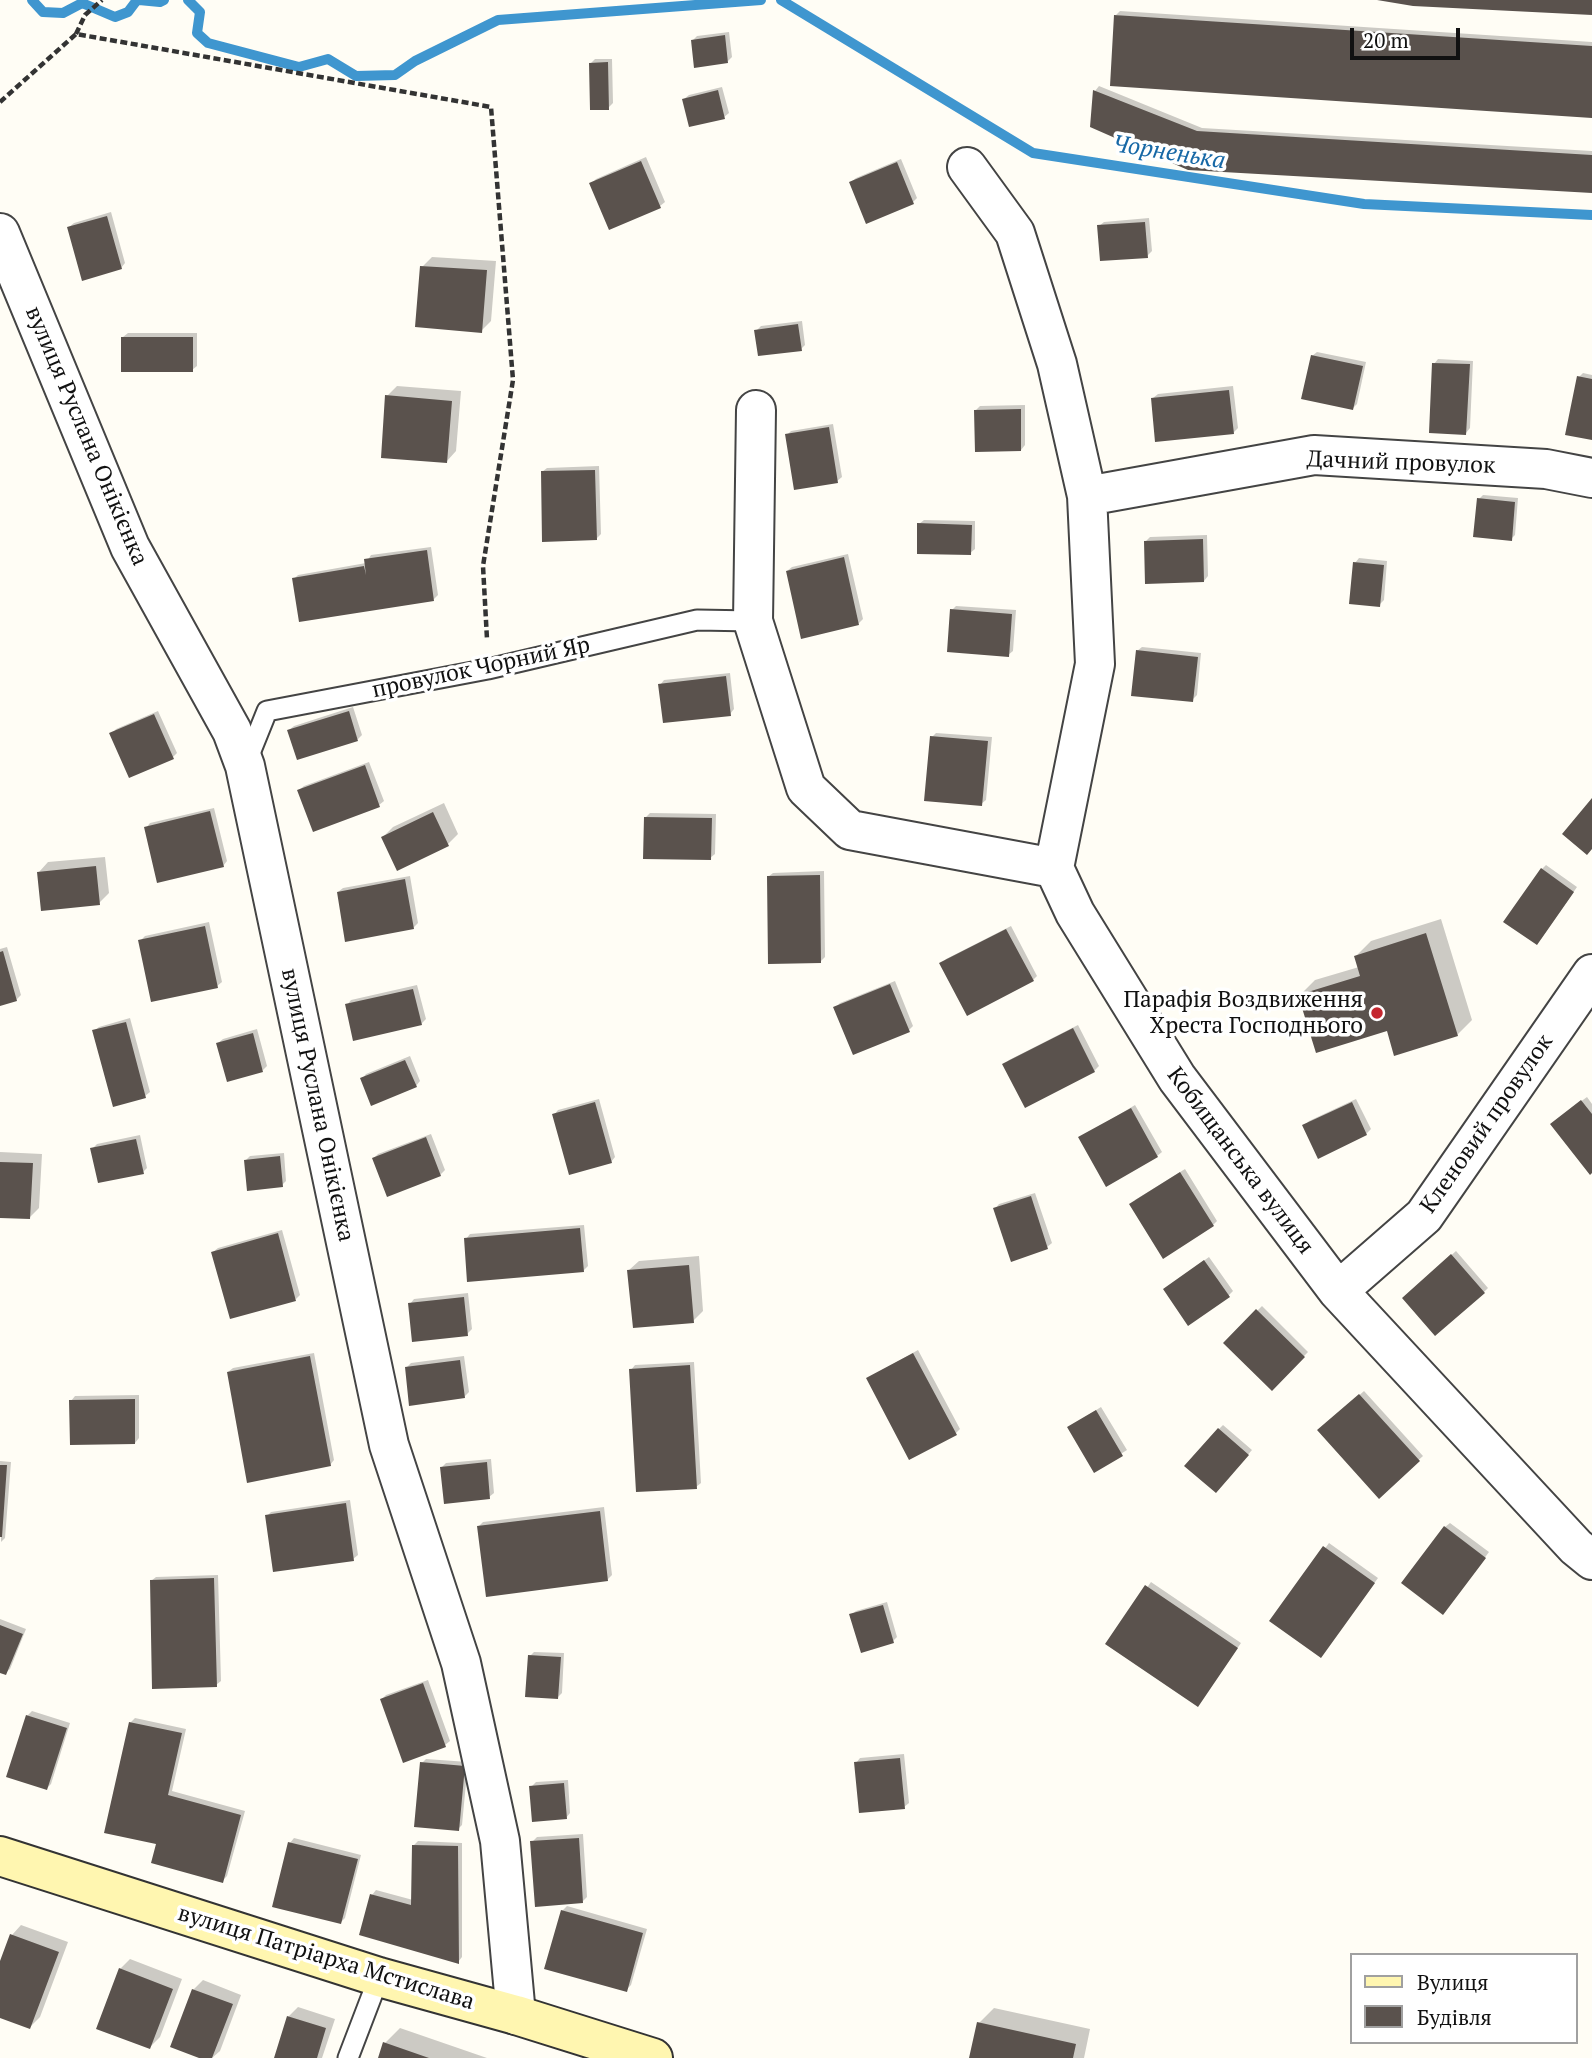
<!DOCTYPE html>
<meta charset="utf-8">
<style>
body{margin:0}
#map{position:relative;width:1592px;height:2058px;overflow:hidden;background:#fffdf5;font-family:"PT Serif",serif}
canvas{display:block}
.legend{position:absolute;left:1350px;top:1953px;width:228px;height:91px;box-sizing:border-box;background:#fff;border:2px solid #a0a0a0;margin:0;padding:9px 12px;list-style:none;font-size:21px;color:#111}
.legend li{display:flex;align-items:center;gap:14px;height:35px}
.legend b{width:35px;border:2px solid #a0a0a0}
.scale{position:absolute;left:1350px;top:28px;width:110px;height:32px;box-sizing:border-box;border:4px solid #111;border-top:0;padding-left:9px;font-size:21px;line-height:24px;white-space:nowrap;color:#111;-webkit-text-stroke:5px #fff;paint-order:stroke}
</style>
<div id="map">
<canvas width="1592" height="2058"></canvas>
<ul class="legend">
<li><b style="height:9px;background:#fff6b0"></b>Вулиця</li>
<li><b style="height:19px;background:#5a524d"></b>Будівля</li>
</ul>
<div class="scale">20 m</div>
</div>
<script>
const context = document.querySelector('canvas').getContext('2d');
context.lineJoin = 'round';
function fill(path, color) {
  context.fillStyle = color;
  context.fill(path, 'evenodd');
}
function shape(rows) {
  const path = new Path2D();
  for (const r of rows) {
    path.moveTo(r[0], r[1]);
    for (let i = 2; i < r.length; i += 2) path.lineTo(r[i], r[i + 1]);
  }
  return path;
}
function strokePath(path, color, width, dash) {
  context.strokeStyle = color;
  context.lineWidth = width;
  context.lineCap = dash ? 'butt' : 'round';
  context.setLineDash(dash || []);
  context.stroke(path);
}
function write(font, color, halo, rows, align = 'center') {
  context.font = font + ' "PT Serif",serif';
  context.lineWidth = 7;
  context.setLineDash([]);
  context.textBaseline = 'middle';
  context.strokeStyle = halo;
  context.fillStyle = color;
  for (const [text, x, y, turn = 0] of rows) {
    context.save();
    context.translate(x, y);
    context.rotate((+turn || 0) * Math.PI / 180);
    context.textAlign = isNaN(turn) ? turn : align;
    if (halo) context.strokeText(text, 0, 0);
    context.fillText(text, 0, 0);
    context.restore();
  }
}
fill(shape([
 [1120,11,1592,42,1592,117,1116,15],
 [729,32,732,57,728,61,692,41,697,36],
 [595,59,612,59,613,103,608,108,591,63],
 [1099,86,1202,128,1592,151,1592,192,1188,169,1095,91],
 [722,87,729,113,724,117,684,99,689,95],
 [646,157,665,202,660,206,610,228,591,184,596,179],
 [901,159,917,198,913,202,851,182,856,178],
 [111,212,125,263,121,268,69,227,74,223],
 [1149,218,1152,251,1147,256,1099,226,1104,222],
 [432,257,496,261,491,321,481,331,422,267],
 [802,321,805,345,801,349,756,331,761,326],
 [128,333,197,333,197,366,192,370,123,337],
 [1317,352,1366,362,1357,404,1353,408,1312,356],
 [1438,359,1473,361,1470,428,1466,433,1434,364],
 [1583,373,1592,375,1592,439,1579,377],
 [397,386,461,391,456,451,447,461,387,396],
 [1233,386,1238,428,1233,433,1153,398,1158,394],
 [1025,405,1025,445,1021,450,976,410,980,406],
 [833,424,842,477,837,481,787,435,791,431],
 [599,466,601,534,596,539,542,472,547,468],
 [1483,495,1518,498,1515,535,1511,539,1479,499],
 [924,520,975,521,975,549,970,553,919,524],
 [1207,535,1208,576,1204,581,1146,541,1150,537],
 [431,547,438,595,434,599,294,579,298,575,366,563,371,555],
 [848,554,863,619,858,624,787,571,792,567],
 [1359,558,1387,561,1384,600,1379,605,1355,563],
 [956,606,1016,610,1013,651,1008,655,952,610],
 [1142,647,1201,653,1197,695,1192,700,1137,651],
 [730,673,734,709,730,714,660,685,664,680],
 [353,707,362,735,358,739,298,758,289,730,294,726],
 [158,711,177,753,173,757,112,734,116,729],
 [936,733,992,737,986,800,981,804,932,737],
 [369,762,384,801,379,805,299,790,304,786],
 [444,803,458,834,448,844,398,868,383,837,393,827],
 [214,808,227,861,223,866,146,828,150,823],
 [650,813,716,814,715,854,710,858,645,818],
 [105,857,109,893,99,903,39,872,48,862],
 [1546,865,1577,887,1541,939,1542,869],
 [824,871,825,957,821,961,768,877,773,873],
 [410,876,418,923,413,928,338,892,343,888],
 [1441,919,1472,1020,1457,1035,1388,1029,1300,995,1315,980,1359,967,1356,956,1371,941],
 [209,922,222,982,217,986,140,941,145,936],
 [1011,926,1037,976,1033,980,942,964,946,959],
 [7,947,21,995,16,1000,0,1004,0,949],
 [895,981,913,1026,909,1030,835,1008,840,1003],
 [417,985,426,1019,421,1024,347,1005,351,1000],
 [130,1018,150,1092,145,1096,94,1031,99,1027],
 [1078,1025,1099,1066,1094,1071,1004,1065,1009,1060],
 [257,1029,267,1066,263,1070,218,1043,223,1039],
 [410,1056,420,1081,416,1086,362,1079,366,1074],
 [1587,1097,1592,1104,1592,1171,1557,1119],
 [599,1099,615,1157,611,1162,554,1115,558,1110],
 [1356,1099,1371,1129,1366,1134,1319,1157,1304,1126,1309,1121],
 [1135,1105,1162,1152,1157,1156,1080,1138],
 [431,1134,445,1170,440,1175,374,1158,378,1154],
 [140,1135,147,1168,143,1172,92,1149,97,1144],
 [0,1152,42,1154,39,1208,29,1218,0,1216],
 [284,1153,286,1181,282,1185,246,1160,250,1156],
 [1185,1169,1217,1221,1213,1225,1135,1200],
 [1035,1193,1052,1243,1047,1247,995,1209,999,1204],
 [584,1225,588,1266,583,1271,466,1239,470,1234],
 [282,1230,300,1295,296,1299,213,1252,218,1248],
 [1456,1251,1488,1288,1484,1292,1404,1298],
 [699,1256,703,1311,693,1321,629,1270,639,1261],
 [1209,1257,1233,1291,1228,1296,1170,1285],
 [468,1293,472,1329,467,1334,410,1304,414,1299],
 [1262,1306,1308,1352,1272,1389,1225,1343],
 [918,1350,960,1429,956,1433,868,1378],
 [314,1353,334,1460,330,1465,228,1372,233,1368],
 [464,1356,469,1392,464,1397,407,1367,411,1363],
 [694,1362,701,1483,696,1487,631,1370,635,1365],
 [1364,1391,1423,1456,1379,1496,1319,1431],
 [139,1395,139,1438,135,1443,71,1401,75,1396],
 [1101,1407,1127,1450,1095,1470,1069,1427],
 [1223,1425,1252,1450,1220,1487,1219,1429],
 [491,1459,494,1493,489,1497,442,1467,446,1463],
 [0,1461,11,1462,5,1538,1,1542],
 [350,1500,358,1555,353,1559,267,1516,271,1512],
 [604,1507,612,1575,607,1580,479,1526,483,1522],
 [1450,1523,1489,1552,1447,1608,1445,1527],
 [1329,1543,1378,1578,1325,1651,1272,1620],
 [218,1575,221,1681,216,1685,151,1581,156,1577],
 [1151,1582,1241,1643,1202,1700,1108,1643],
 [887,1602,897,1637,893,1641,851,1615,856,1611],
 [0,1619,26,1629,10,1669,5,1673,0,1671],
 [534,1652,564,1653,562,1693,558,1697,530,1656],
 [428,1680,450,1741,445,1745,382,1699,386,1695],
 [32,1711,70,1723,51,1784,47,1788,27,1716],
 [135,1718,186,1729,172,1791,245,1811,227,1876,222,1881,158,1843,130,1723],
 [904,1754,909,1803,904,1807,856,1763,860,1758],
 [426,1759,468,1762,462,1825,458,1829,422,1763],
 [568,1780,570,1813,566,1818,531,1787,536,1782],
 [583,1834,587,1897,583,1901,532,1842,537,1837],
 [294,1838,361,1855,345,1918,341,1922,290,1843],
 [418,1841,462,1843,462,1957,458,1962,372,1895,376,1890,413,1900,413,1846],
 [567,1906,647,1929,631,1985,626,1990,562,1911],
 [21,1925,68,1942,40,2017,30,2027,0,2016,0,1966,12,1935],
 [130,1959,182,1979,160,2037,150,2047,120,1969],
 [203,1980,241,1995,220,2051,212,2058,204,2058,193,1990],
 [298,2007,335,2019,322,2058,276,2058,288,2017],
 [994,2008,1090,2029,1084,2058,971,2058,979,2023],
 [400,2028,487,2058,380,2058,385,2043]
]), '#0003');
strokePath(shape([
 [32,0,43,12,63,13,82,3,115,17,128,12,137,0],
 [139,0,160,2,164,0],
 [188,0,200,12,197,33,208,43,299,67,328,59,356,76,395,75,415,61,498,20,761,0],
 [781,0,1033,153,1364,204,1592,215]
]), '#3f96cf', 10);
fill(shape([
 [1377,0,1592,0,1592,15,1413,6],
 [1114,15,1592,46,1592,118,1110,86],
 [725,35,728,63,694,68,691,40],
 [608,62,609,110,590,110,589,63],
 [718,90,725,119,689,127,682,99],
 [1093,90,1197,131,1592,155,1592,193,1188,170,1090,127],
 [641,161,661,208,609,230,589,183],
 [897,162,914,204,866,224,849,182],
 [107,216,122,269,82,281,67,227],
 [1145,222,1148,258,1100,261,1097,225],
 [420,266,487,270,482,333,415,327],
 [798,324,802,351,758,356,754,330],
 [121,337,193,337,193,372,121,372],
 [1311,355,1363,366,1353,410,1301,399],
 [1432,363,1470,364,1466,435,1429,433],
 [1577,376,1592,379,1592,440,1565,435],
 [1229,390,1234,434,1155,442,1151,398],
 [385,395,452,401,447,463,381,458],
 [1021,409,1021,451,975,452,974,410],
 [829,427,838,483,794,490,785,434],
 [595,470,597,540,542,542,541,471],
 [1477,498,1515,502,1512,541,1473,537],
 [917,523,972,525,971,555,917,554],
 [1203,539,1204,582,1145,584,1144,541],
 [427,550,434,601,299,622,292,578,364,566,366,575,364,559],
 [844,557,859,625,801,639,786,571],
 [1353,562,1384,565,1380,607,1349,604],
 [950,609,1012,614,1009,657,947,652],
 [1136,650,1198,657,1193,702,1131,696],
 [726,676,731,716,663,723,658,684],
 [349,711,358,741,297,760,287,730],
 [154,714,174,759,129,778,109,733],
 [930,736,988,741,982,806,924,801],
 [365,765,380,807,313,832,297,790],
 [1592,798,1592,849,1587,855,1562,834],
 [210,811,224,867,157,883,144,827],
 [433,812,449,846,397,871,381,837],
 [644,817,712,818,711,860,643,859],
 [96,866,100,905,41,911,37,872],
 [1541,868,1574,892,1537,945,1503,922],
 [820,875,821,963,768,964,767,876],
 [405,879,414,929,345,942,337,892],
 [205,926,218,988,151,1002,138,940],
 [1006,929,1034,981,967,1016,939,963],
 [1426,933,1458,1036,1394,1056,1387,1031,1316,1053,1298,995,1360,976,1354,956],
 [3,951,17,1001,0,1006,0,952],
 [890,984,910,1032,853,1055,833,1007],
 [413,989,422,1025,353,1041,345,1004],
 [126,1022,146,1098,113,1107,92,1030],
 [1073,1028,1095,1072,1025,1108,1002,1064],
 [253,1033,263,1072,227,1082,216,1043],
 [405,1060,417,1087,371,1106,360,1078],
 [1581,1100,1592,1114,1592,1173,1590,1175,1550,1124],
 [595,1102,612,1163,569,1175,552,1114],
 [1352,1102,1367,1135,1318,1159,1302,1125],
 [1131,1108,1158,1157,1106,1187,1078,1137],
 [426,1137,441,1176,387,1197,372,1158],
 [136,1139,144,1174,98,1183,90,1148],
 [280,1156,283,1187,247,1191,244,1160],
 [0,1162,33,1163,30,1219,0,1218],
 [1180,1172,1214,1226,1163,1259,1129,1204],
 [1031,1196,1048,1249,1011,1262,993,1208],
 [580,1228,584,1272,467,1282,464,1238],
 [278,1233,296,1301,230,1319,211,1252],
 [1451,1254,1485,1293,1435,1336,1402,1298],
 [1204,1260,1230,1297,1188,1326,1163,1289],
 [689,1265,694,1323,633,1328,627,1270],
 [464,1297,468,1336,412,1342,408,1303],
 [1256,1309,1305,1357,1272,1391,1223,1343],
 [913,1353,957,1435,909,1460,866,1378],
 [310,1356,331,1466,247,1483,227,1372],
 [460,1360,465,1398,409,1406,405,1367],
 [690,1365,697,1489,636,1492,629,1369],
 [1359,1394,1420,1461,1379,1499,1317,1430],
 [135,1399,135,1444,70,1445,69,1400],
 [1096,1410,1123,1456,1094,1473,1067,1427],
 [1218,1428,1249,1455,1216,1493,1184,1466],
 [487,1462,490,1499,444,1504,440,1467],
 [0,1465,7,1465,2,1537,0,1537],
 [346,1503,354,1561,273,1572,265,1515],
 [600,1511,608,1581,486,1597,477,1526],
 [1444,1526,1486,1558,1443,1615,1401,1583],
 [1323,1546,1375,1583,1321,1658,1269,1621],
 [214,1578,217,1687,152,1689,150,1580],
 [1145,1585,1238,1648,1198,1707,1105,1644],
 [883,1605,894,1643,861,1653,849,1614],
 [0,1625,23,1634,6,1675,0,1673],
 [528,1655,561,1657,558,1699,525,1697],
 [423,1683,446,1747,403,1763,380,1699],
 [26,1715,67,1728,47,1790,6,1777],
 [129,1722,182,1733,168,1795,241,1815,223,1883,151,1863,156,1844,104,1833],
 [900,1758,905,1809,859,1813,854,1762],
 [420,1762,465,1766,459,1831,414,1827],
 [564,1783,567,1819,532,1822,529,1786],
 [579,1838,583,1903,535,1907,530,1841],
 [288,1842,358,1859,341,1924,272,1907],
 [412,1845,458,1846,459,1964,359,1935,370,1894,411,1905],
 [561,1910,643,1933,627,1992,544,1969],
 [10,1934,59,1952,30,2029,0,2018,0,1961],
 [119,1968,173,1989,150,2049,96,2029],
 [192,1989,233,2004,212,2058,199,2058,170,2047],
 [287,2016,326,2028,317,2058,274,2058],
 [977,2022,1076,2044,1073,2058,969,2058],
 [383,2042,429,2058,378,2058]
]), '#5a524d');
const service = shape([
 [246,763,267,711,488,669,697,620,753,621],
 [348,2058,379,1977]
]);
const minor = shape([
 [967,167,1015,233,1057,364,1087,496,1095,664,1054,868,1075,913,1177,1078,1338,1291,1576,1547,1592,1560],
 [0,233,130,547,232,731,245,766,389,1445,461,1663,500,1841,516,2015],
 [756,410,753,621,806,788,850,830,1054,868],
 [1087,496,1314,455,1546,469,1592,478],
 [1338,1291,1424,1216,1592,974]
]);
const secondary = shape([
 [0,1856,379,1977,516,2015,653,2058]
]);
strokePath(service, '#444', 23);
strokePath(minor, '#444', 42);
strokePath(secondary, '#333', 42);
strokePath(shape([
 [76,34,85,15,102,0],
 [0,102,76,34,491,107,513,380,483,566,487,639]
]), '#333', 4.5, [7, 3.5]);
strokePath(service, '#fff', 19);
strokePath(minor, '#fff', 38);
strokePath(secondary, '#fff6b0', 38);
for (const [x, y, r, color] of [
 [1377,1013,7,"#c4262e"]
]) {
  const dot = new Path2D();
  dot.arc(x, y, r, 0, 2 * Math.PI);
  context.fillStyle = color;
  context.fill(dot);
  strokePath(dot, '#fff', 2.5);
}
write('23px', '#111', '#fff', [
 ["вулиця Руслана Онікієнка",86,436,67],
 ["Дачний провулок",1401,463,2],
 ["провулок Чорний Яр",481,668,-12],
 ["вулиця Руслана Онікієнка",317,1105,78],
 ["Кленовий провулок",1487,1124,-55],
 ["Кобищанська вулиця",1240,1161,53],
 ["вулиця Патріарха Мстислава",326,1958,17]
]);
write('23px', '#111', '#fff', [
 ["Парафія Воздвиження",1363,1000],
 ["Хреста Господнього",1363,1026]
], 'right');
write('italic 24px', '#1768a6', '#fff', [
 ["Чорненька",1169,153,9]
]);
</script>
